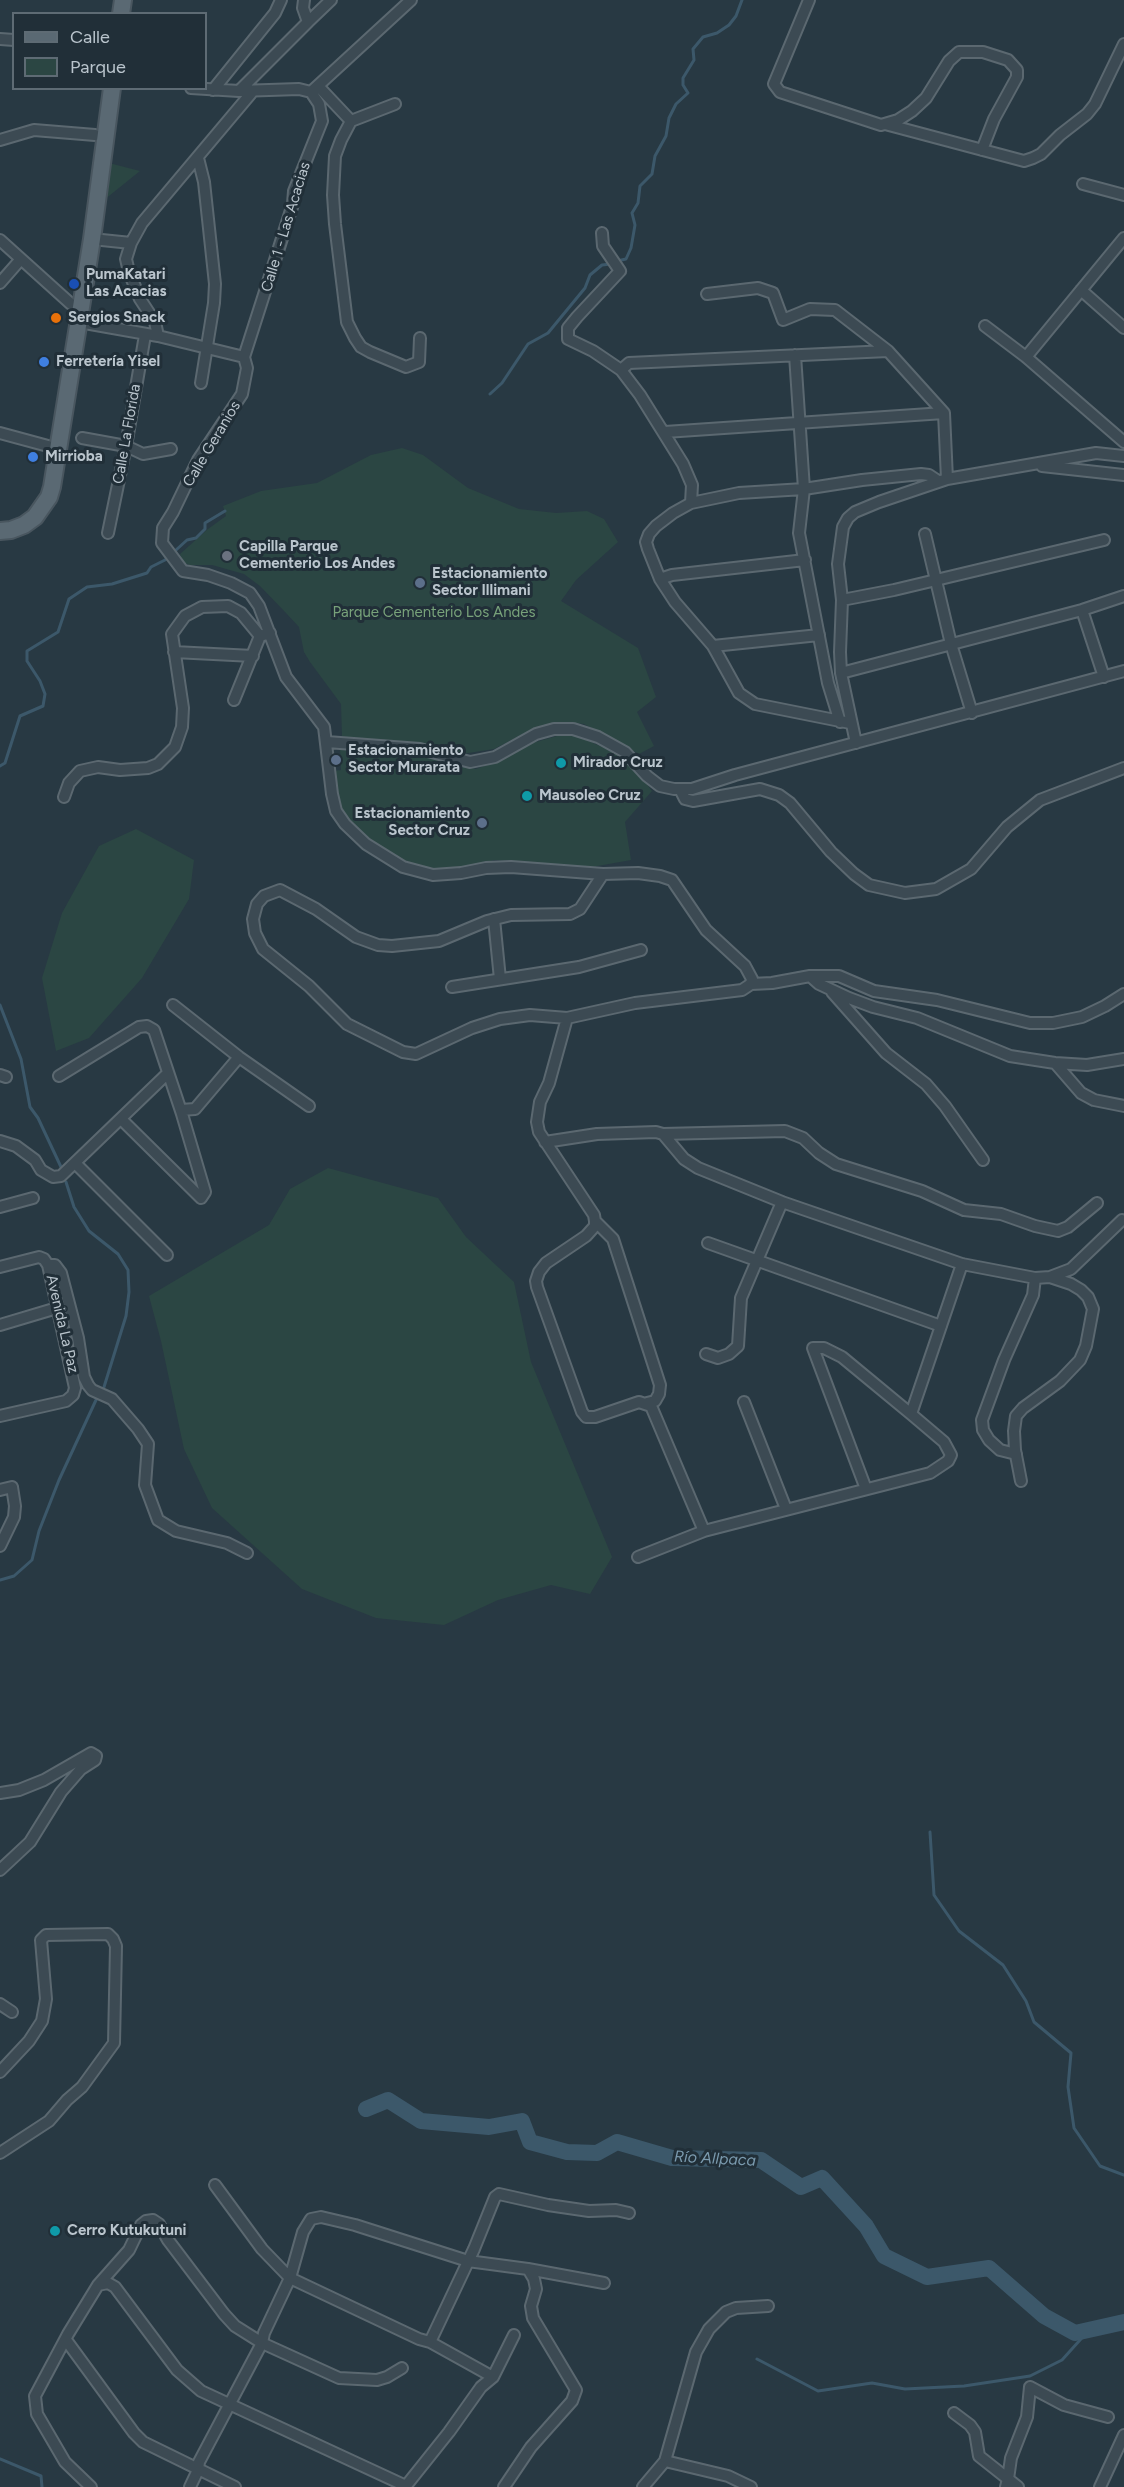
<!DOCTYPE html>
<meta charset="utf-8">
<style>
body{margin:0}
#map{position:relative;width:1124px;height:2487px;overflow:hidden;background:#283943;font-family:Figtree,sans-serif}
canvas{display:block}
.legend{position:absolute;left:12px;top:12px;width:195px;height:78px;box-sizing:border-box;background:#212f38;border:2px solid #5e6b74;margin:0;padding:8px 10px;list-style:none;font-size:18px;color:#bac5cd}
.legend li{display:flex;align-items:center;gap:12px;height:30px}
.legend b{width:30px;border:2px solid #5e6b74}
</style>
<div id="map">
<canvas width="1124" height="2487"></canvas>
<ul class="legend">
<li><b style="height:8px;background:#5a6973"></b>Calle</li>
<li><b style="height:16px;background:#2b4643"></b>Parque</li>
</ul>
</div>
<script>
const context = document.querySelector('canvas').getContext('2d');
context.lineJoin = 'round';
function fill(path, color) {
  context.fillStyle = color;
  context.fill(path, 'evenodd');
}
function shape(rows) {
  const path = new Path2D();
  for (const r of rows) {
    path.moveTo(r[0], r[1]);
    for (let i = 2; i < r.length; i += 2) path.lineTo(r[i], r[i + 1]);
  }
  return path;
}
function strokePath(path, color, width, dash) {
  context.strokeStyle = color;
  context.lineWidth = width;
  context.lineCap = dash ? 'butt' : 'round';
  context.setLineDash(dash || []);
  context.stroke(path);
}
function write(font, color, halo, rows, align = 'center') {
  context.font = font + ' Figtree,sans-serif';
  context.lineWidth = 6;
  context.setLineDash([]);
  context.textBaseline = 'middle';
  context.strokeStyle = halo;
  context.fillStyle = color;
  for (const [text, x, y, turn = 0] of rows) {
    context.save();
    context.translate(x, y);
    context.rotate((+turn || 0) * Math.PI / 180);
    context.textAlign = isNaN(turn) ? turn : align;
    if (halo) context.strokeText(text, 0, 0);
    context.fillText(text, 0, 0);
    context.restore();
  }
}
fill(shape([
 [109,163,140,171,104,200],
 [402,448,423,455,468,488,519,509,556,513,587,511,604,519,618,542,576,580,561,601,638,648,656,697,637,712,654,746,639,754,584,724,567,722,531,730,494,749,462,754,421,744,349,738,342,736,341,704,310,662,304,652,299,627,286,613,260,586,244,574,212,565,190,565,182,562,180,554,208,529,226,516,223,506,261,491,317,483,371,455],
 [564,734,575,735,627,758,652,791,625,822,631,860,592,867,495,860,449,870,422,869,402,862,358,832,340,812,333,771,341,770,340,748,411,753,476,769,497,761,529,744],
 [136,829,194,860,189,899,142,978,89,1038,56,1051,42,978,62,913,99,846],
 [328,1168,438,1198,466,1237,514,1282,531,1362,612,1557,590,1594,551,1585,498,1600,444,1625,376,1618,302,1589,212,1508,184,1449,161,1341,149,1296,269,1225,290,1189]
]), '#2b4643');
strokePath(shape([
 [617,261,626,259,631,248,635,225,632,213,638,203,640,186,652,174,655,156,666,136,669,118,676,104,688,93,683,85,683,78,694,60,693,49,703,37,717,33,729,25,736,16,742,0],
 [490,394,502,383,528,344,548,333,585,288,590,275,602,265,611,264],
 [0,766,5,763,20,716,43,706,45,694,40,681,27,661,27,651,58,632,69,599,87,587,112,584,147,573,151,567,165,560,187,540,196,538,205,529,205,523,225,511],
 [0,1005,21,1059,30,1107,38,1118,61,1167],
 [66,1182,74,1207,89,1231,118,1254,128,1270,129,1292,126,1316,104,1387],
 [0,1580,14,1576,32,1560,39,1531,59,1480,96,1400],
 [930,1832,934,1895,959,1931,1003,1965,1026,2001,1034,2022,1071,2053,1068,2087,1074,2128,1100,2166,1124,2175],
 [757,2359,818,2391,872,2383,905,2389,964,2386,1030,2376,1062,2360,1089,2330],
 [0,2459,41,2476,42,2487]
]), '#3c586a', 3);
strokePath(shape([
 [366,2109,388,2100,421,2121,489,2127,522,2121,530,2142,567,2152,597,2153,617,2142,672,2158,761,2160,801,2187,822,2178,866,2226,884,2256,927,2277,989,2268,1044,2316,1075,2333,1124,2322]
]), '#3c586a', 16);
const street = shape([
 [809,0,774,84,780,92,881,125,898,120,912,111,926,98,949,61,959,52,983,52,1008,60,1017,70,1017,77,994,119,982,150],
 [308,22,331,0],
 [0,39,14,40],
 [318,86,351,121],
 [191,88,239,91,299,89,311,92],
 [213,90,275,13,281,0],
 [239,91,308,22,303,8,304,0],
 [311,92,411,0],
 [395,104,351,121,341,140,335,156,333,195,335,224,347,322,355,338,361,347,370,352,406,367,419,362,420,338],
 [885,124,1024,161,1033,158,1041,154,1060,135,1087,114,1095,104,1124,44],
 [0,140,34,130,95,135],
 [198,158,204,182,215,284,214,303,201,383],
 [1083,184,1124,195],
 [602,233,603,246,620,271,577,317,568,328,568,339,593,351,621,370,640,395,683,464,692,485,691,503],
 [92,239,131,243],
 [0,240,71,304],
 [0,283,21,259],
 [1081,290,1124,328],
 [707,294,758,288,773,293,783,320,810,309,835,310,888,351,944,413,947,479],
 [79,322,158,336,244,357],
 [985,326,1026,357,1124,442],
 [158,336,155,322,140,299,129,272,126,259,131,243,142,223,253,91],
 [795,355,804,489,799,533,828,683,840,722],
 [244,357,247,368,242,394,198,460,173,512,163,528,162,543,183,571,208,575,231,583,250,593,259,606,286,677,324,727,332,794,336,811,345,824,366,844,403,867,433,875,461,873,486,868,511,867,603,874,638,873,660,876,672,880,706,930,745,966,752,979,751,984,742,990,635,1003,567,1018,530,1015,500,1019,472,1028,416,1054,403,1052,347,1024,309,986,263,949,255,933,253,919,257,904,264,896,280,890,316,909,356,937,378,945,392,946,439,941,487,921,511,915,570,914,580,909,603,874],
 [244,357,293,204,294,191,322,121,319,104,311,92],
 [1026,357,1124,238],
 [621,370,629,363,888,351],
 [665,432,944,413],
 [0,433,48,446],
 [82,438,126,446,143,454,171,449],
 [1042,466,1124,475],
 [108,533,126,446,145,335],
 [925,534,951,644,972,713],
 [660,579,672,575,805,560],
 [842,600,894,590,1104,540],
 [1082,610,1104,677],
 [713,646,819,635],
 [174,652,253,656],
 [841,673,1082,610,1124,596],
 [234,700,260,636],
 [850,723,755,704,739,693,713,646,675,602,660,579,648,549,646,542,649,534,656,526,673,513,691,503,739,493,804,489,862,480,921,474,929,475,938,481],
 [327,742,420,749,470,762,495,757,536,734,554,729,573,729,598,737,625,752,647,776,660,786,674,789,692,789,735,775,1124,671],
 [856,743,841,673,840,652,842,600,838,564,843,527,848,518,855,512,879,502,947,479,1096,453,1124,456],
 [680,789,685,799,693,801,760,789,779,795,790,803,831,852,854,874,869,885,905,893,936,889,971,869,1007,827,1040,800,1124,768],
 [64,797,69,783,80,771,98,767,120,770,148,768,158,764,175,747,182,727,183,708,172,634,185,616,202,607,228,606,241,613,260,636,270,633],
 [494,919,500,979],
 [810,976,819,984,849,998,873,1007,917,1018,1010,1056,1055,1063,1087,1065,1124,1059],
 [751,984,772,983,810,976,839,976,874,991,937,1000,1030,1023,1053,1023,1082,1017,1105,1006,1124,994],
 [452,987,579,967,641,950],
 [832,992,886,1053,926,1084,945,1106,983,1160],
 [173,1005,239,1057,309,1106],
 [567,1018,549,1083,540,1102,537,1122,539,1132,594,1215,595,1221,595,1226,586,1236,546,1263,539,1272,536,1281,537,1287,582,1412,586,1417,595,1417,639,1402,651,1406,704,1531],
 [1055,1063,1081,1093,1094,1100,1124,1106],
 [0,1075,6,1077],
 [59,1076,139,1027,147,1026,154,1030,182,1114,205,1192,201,1198,121,1119],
 [181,1110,195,1109,239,1057],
 [663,1134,785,1131,803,1138,819,1153,836,1164,922,1191,964,1210,1001,1214,1035,1226,1058,1231,1068,1227,1097,1203],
 [0,1141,16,1146,35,1160,41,1170,53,1177,61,1176,168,1073],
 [545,1142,597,1134,656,1132,663,1134,684,1159,698,1168,782,1202,962,1264,1035,1278,1050,1277,1071,1284,1081,1290,1088,1297,1093,1309,1086,1346,1080,1360,1060,1381,1023,1408,1016,1416,1014,1431,1015,1450,1021,1481],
 [75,1163,167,1255],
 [0,1207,33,1198],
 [595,1221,613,1239,660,1385,659,1394,655,1401,647,1403],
 [708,1243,941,1326],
 [48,1265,55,1265,61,1273,78,1338,84,1377,88,1385,92,1390,112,1399,138,1429,148,1444,145,1485,158,1520,176,1531,227,1543,247,1553],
 [0,1267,39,1257,44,1259,48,1265,75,1388,73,1395,66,1401,0,1416],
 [1050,1277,1071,1269,1122,1220],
 [0,1325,57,1308],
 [706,1354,718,1358,729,1354,738,1346,741,1298,782,1202],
 [744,1402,786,1509],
 [911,1414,962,1264],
 [1016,1454,1000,1450,989,1440,983,1430,982,1420,1004,1360,1033,1295,1035,1278],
 [0,1490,12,1487,15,1506,14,1517,0,1546],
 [638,1557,704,1531,930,1473,948,1461,951,1455,944,1442,911,1414,842,1357,824,1348,813,1348,866,1489],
 [0,1793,19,1790,44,1780,91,1753,96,1756,95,1760,81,1769,61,1792,30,1842,0,1870],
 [0,2004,12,2012],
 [0,2072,29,2041,42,2021,46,1999,41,1940,46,1935,108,1934,113,1939,116,1946,114,2043,82,2087,67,2100,49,2121,0,2153],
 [215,2185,262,2249,290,2278,419,2339,430,2342,493,2377],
 [98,2285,108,2283,115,2287,177,2370,201,2391,406,2486],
 [66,2340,134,2433,143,2442,235,2487],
 [430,2342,474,2249,495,2197,499,2194,548,2205,589,2211,616,2210,629,2213],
 [954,2413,970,2425,975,2432,979,2456,1008,2479,1011,2458,1027,2417,1030,2387,1064,2405,1108,2417],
 [665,2461,728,2476,751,2487],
 [91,2487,65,2462,37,2414,35,2396,68,2334,98,2285,129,2250,141,2225,146,2221,153,2220,159,2224,168,2240,224,2314,235,2326,262,2343,339,2378,377,2380,387,2377,402,2368],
 [190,2487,198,2470,199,2462,262,2343,264,2333,290,2278,303,2232,311,2219,321,2217,355,2225,468,2261,528,2269,604,2283],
 [405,2487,449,2432,481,2387,493,2377,514,2335],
 [504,2487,531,2447,572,2401,576,2390,533,2318,531,2306,536,2289,534,2279,528,2269],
 [643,2487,665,2461,696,2352,709,2329,726,2312,736,2308,768,2306],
 [1006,2487,1008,2479,1018,2487],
 [1100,2487,1124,2435]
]);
const primary = shape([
 [121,14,123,0],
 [0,531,11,530,24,525,35,517,49,497,52,487,92,239,112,88]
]);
strokePath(street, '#5b6870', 14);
strokePath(primary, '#49565f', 20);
strokePath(street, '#3c4a53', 10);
strokePath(primary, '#5a6973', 16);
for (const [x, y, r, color] of [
 [74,284,6,"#1a4fb4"],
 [56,318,6,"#e8710a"],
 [44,362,6,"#3f7fe0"],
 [33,457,6,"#3f7fe0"],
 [227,556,6,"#6b7280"],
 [420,583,6,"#5c6f8a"],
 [336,760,6,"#5c6f8a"],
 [561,763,6,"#0f9aa8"],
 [527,796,6,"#0f9aa8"],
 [482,823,6,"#5c6f8a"],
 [55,2231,6,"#0f9aa8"]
]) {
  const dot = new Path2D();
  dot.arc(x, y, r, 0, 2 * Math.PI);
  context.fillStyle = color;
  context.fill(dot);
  strokePath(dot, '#212f38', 2);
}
write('15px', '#bac5cd', '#212f38', [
 ["Calle 1 - Las Acacias",286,227,-73],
 ["Calle La Florida",127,434,-80],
 ["Calle Geranios",212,444,-59],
 ["Avenida La Paz",62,1324,77]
]);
write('bold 15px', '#bac5cd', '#212f38', [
 ["PumaKatari",86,275],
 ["Las Acacias",86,292],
 ["Sergios Snack",68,318],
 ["Ferretería Yisel",56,362],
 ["Mirrioba",45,457],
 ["Capilla Parque",239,547],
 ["Cementerio Los Andes",239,564],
 ["Estacionamiento",432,574],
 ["Sector Illimani",432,591],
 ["Estacionamiento",348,751],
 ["Sector Murarata",348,768],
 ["Mirador Cruz",573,763],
 ["Mausoleo Cruz",539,796],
 ["Estacionamiento",470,814,"right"],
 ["Sector Cruz",470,831,"right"],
 ["Cerro Kutukutuni",67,2231]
], 'left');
write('15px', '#78a27a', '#212f38', [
 ["Parque Cementerio Los Andes",434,613]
]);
write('italic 16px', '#7b9baf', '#212f38', [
 ["Río Allpaca",715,2159,3]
]);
</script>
